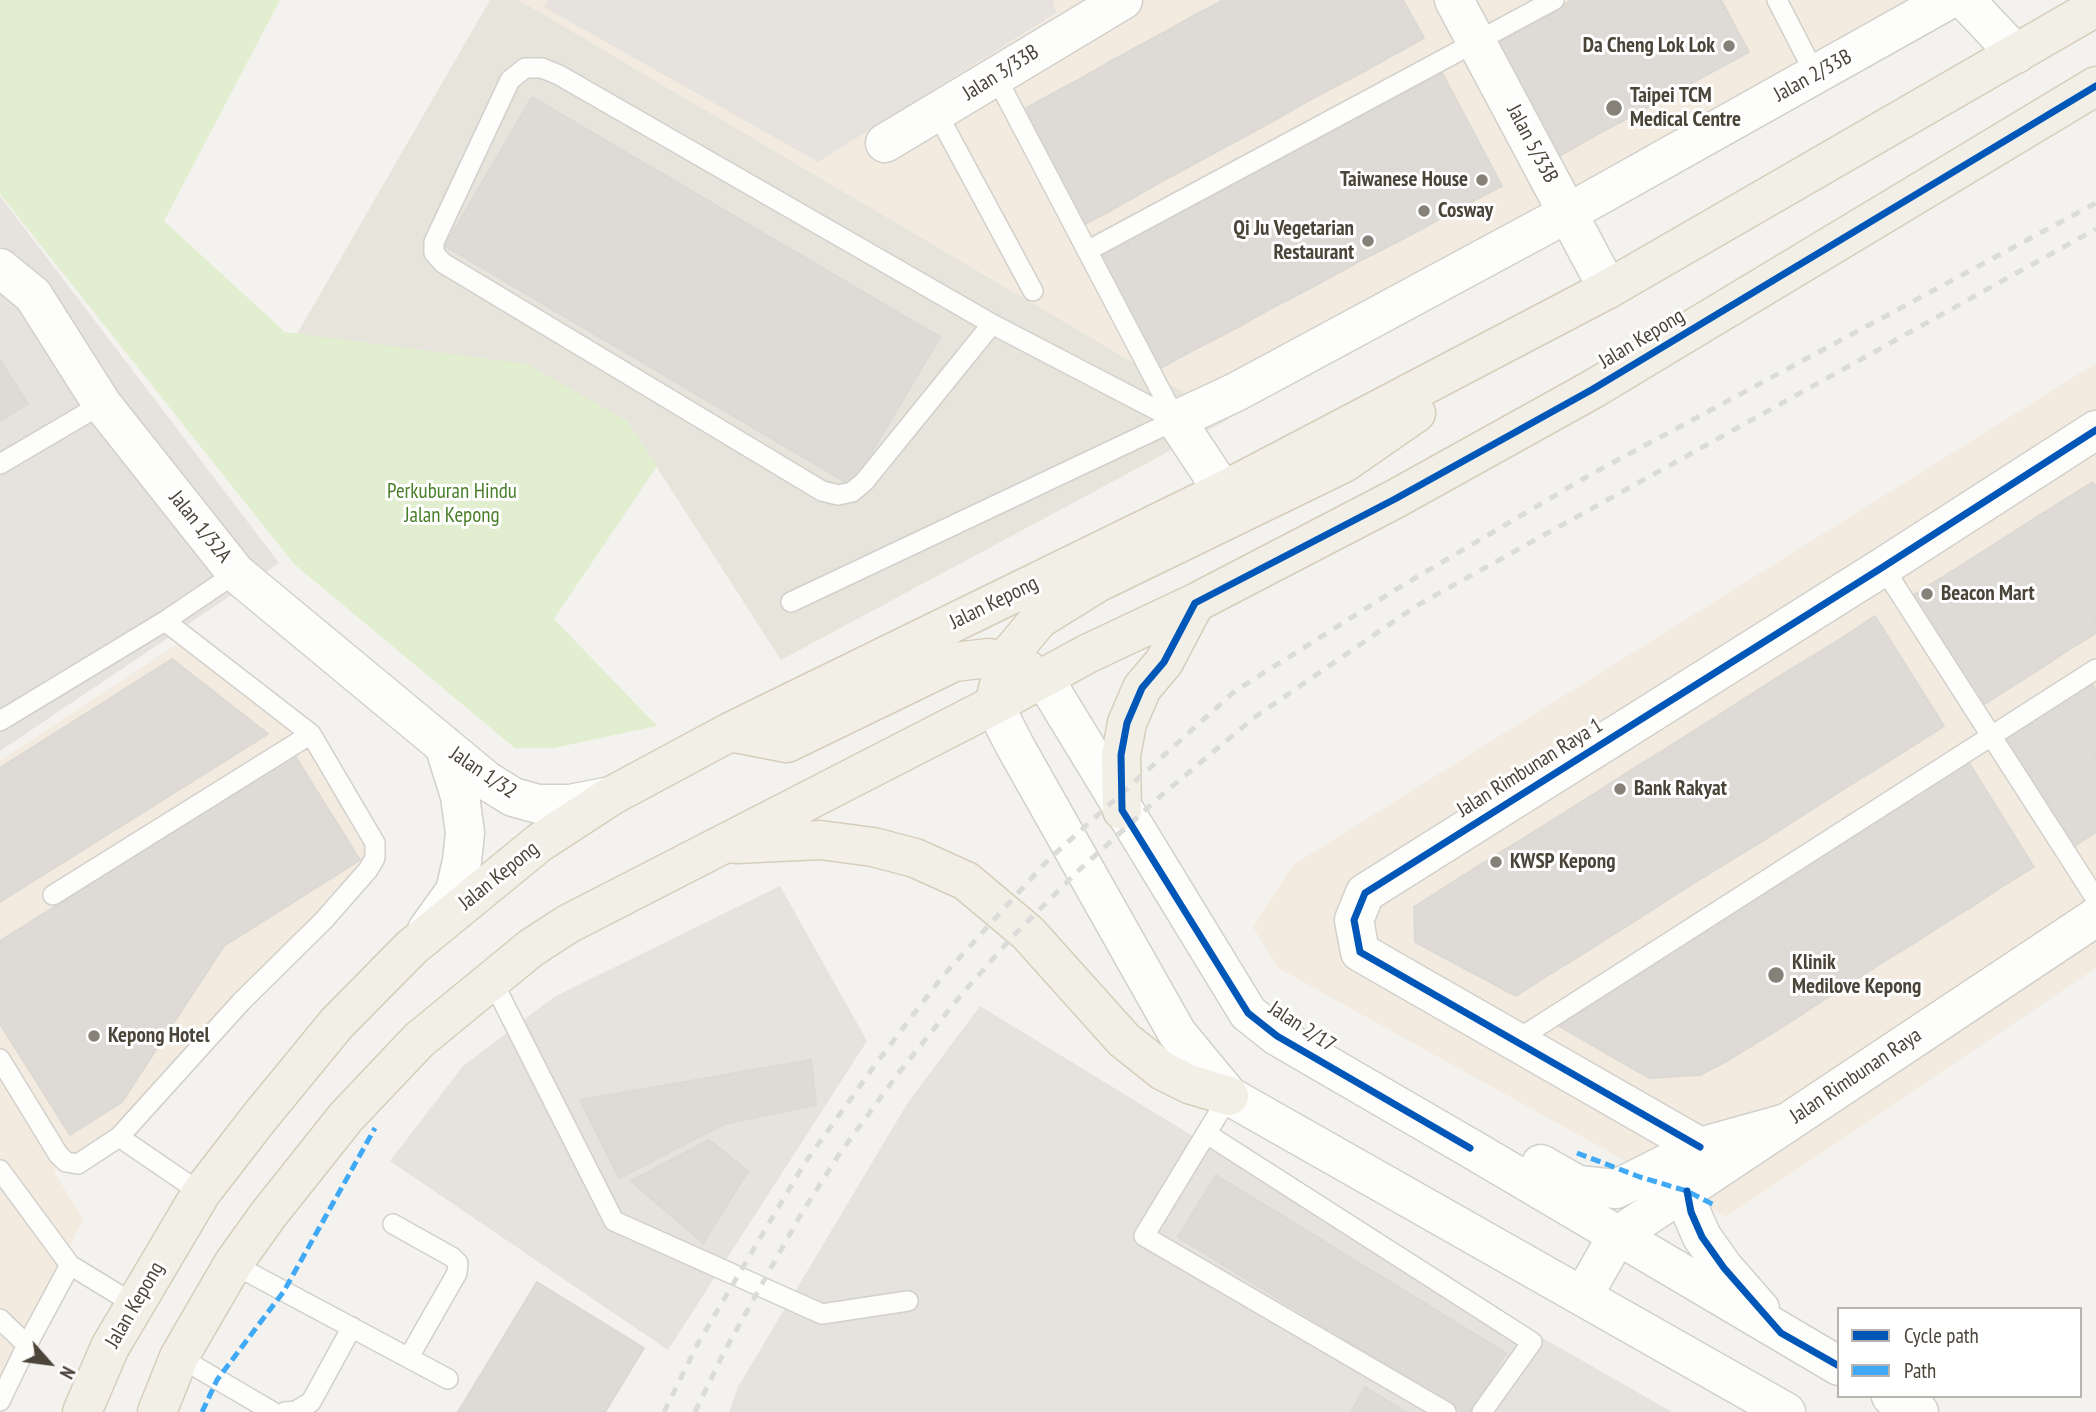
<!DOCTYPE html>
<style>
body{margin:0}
#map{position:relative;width:2096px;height:1412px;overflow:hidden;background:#f4f2ee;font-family:"PT Sans Narrow",sans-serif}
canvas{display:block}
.legend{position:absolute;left:1837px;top:1307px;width:245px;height:91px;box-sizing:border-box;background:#fff;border:2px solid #b7b4b0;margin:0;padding:9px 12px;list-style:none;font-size:21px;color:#4b4439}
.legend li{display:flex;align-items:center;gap:14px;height:35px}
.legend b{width:35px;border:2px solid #b7b4b0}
.north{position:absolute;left:14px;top:1328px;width:70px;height:70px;-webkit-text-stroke:5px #fff;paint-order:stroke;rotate:118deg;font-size:19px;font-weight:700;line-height:28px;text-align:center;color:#4b4439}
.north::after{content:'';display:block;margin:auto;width:24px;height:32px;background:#4b4439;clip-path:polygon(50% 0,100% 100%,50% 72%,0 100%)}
</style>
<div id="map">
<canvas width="2096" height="1412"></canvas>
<ul class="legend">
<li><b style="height:9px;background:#0057b8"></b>Cycle path</li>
<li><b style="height:9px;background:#3fa9f5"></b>Path</li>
</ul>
<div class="north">N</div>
</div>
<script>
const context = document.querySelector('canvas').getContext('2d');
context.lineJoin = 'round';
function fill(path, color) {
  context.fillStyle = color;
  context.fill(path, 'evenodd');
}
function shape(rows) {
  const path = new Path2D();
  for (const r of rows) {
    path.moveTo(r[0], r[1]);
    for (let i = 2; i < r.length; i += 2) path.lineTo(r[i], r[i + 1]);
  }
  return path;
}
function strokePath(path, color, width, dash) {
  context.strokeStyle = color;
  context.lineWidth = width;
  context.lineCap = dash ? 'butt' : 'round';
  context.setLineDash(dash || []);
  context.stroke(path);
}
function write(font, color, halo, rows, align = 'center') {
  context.font = font + ' "PT Sans Narrow",sans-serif';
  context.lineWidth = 6;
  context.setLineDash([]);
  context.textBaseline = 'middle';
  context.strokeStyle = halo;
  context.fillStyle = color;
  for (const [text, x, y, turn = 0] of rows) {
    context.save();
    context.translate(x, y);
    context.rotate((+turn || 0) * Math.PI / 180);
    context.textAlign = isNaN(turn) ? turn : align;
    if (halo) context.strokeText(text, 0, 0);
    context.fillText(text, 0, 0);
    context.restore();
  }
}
fill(shape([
 [490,0,519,0,1229,419,781,660,627,421,297,334]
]), '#e7e4dc');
fill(shape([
 [519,0,1910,0,1948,22,1229,419],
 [2096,363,2096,968,1726,1217,1278,968,1253,927,1293,865],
 [179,643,309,745,366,845,367,857,361,867,111,1132,53,1170,83,1219,0,1386,0,761]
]), '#f3ebdf');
fill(shape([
 [0,196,279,563,0,751],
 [780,886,867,1041,668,1350,390,1161,463,1066,554,997],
 [980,1006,1232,1160,1672,1412,729,1412,738,1387,907,1104]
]), '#e6e2de');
fill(shape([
 [0,0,280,0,164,221,285,332,527,364,627,421,657,466,554,619,657,726,554,748,515,748,294,564,0,194]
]), '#e1eecf');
fill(shape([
 [548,0,1053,0,1056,13,818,162,544,7]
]), '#e6e3df');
const building = shape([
 [1222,0,1255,0,1310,100,1282,116,1220,2,1222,0],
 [1255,0,1292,0,1338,85,1310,100,1255,0],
 [1292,0,1329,0,1367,70,1338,85,1292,0],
 [1329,0,1366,0,1395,54,1367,70,1329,0],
 [1366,0,1403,0,1424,38,1395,54,1366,0],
 [1572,0,1575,0,1636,114,1607,129,1546,14,1572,0],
 [1575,0,1612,0,1664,99,1636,114,1575,0],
 [1612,0,1648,0,1692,83,1664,99,1612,0],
 [1648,0,1685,0,1721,67,1692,83,1648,0],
 [1685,0,1721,0,1749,52,1721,67,1685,0],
 [1220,2,1282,116,1253,132,1191,17,1220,2],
 [1546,14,1607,129,1579,145,1517,29,1546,14],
 [1191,17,1253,132,1225,147,1163,33,1191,17],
 [1517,29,1579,145,1550,161,1489,45,1517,29],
 [1163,33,1225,147,1196,163,1135,48,1163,33],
 [1135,48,1196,163,1168,178,1106,64,1135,48],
 [1106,64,1168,178,1140,194,1078,80,1106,64],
 [1440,69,1502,186,1473,201,1412,84,1440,69],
 [1078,80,1140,194,1112,210,1050,95,1078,80],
 [1412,84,1473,201,1445,216,1382,100,1412,84],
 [1050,95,1112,210,1083,225,1021,111,1050,95],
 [532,97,940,337,852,486,445,246,532,97],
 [1382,100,1445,216,1416,232,1354,115,1382,100],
 [1354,115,1416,232,1387,247,1325,130,1354,115],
 [1325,130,1387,247,1358,262,1296,145,1325,130],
 [1296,145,1358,262,1329,278,1268,160,1296,145],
 [1268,160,1329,278,1301,293,1239,176,1268,160],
 [1239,176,1301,293,1272,308,1211,191,1239,176],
 [1211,191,1272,308,1244,324,1182,206,1211,191],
 [1182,206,1244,324,1215,339,1153,222,1182,206],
 [1153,222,1215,339,1186,354,1124,237,1153,222],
 [1124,237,1186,354,1157,370,1096,252,1124,237],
 [0,360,28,404,0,421,0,360],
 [2093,482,2096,487,2096,556,2062,501,2093,482],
 [2062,501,2096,556,2096,623,2032,520,2062,501],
 [2032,520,2096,623,2096,633,2070,649,2001,540,2032,520],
 [2001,540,2070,649,2040,669,1971,559,2001,540],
 [1971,559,2040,669,2010,688,1941,578,1971,559],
 [1941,578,2010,688,1980,707,1910,597,1941,578],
 [1875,616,1944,726,1913,746,1845,636,1875,616],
 [1845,636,1913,746,1883,765,1814,655,1845,636],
 [1814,655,1883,765,1852,784,1783,674,1814,655],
 [172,659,268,734,0,902,0,768,172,659],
 [1783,674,1852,784,1822,803,1753,693,1783,674],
 [2091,682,2096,690,2096,757,2061,701,2091,682],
 [1753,693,1822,803,1791,823,1722,713,1753,693],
 [2061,701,2096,757,2096,824,2031,721,2061,701],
 [1722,713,1791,823,1761,842,1692,732,1722,713],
 [2031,721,2096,824,2096,832,2070,849,2001,740,2031,721],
 [1692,732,1761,842,1730,861,1662,751,1692,732],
 [1662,751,1730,861,1699,880,1631,770,1662,751],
 [295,756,360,860,224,946,122,1102,70,1135,0,1024,0,941,295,756],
 [1966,758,2034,867,2003,886,1935,778,1966,758],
 [1631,770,1699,880,1669,899,1600,790,1631,770],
 [1935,778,2003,886,1973,906,1904,797,1935,778],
 [1600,790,1669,899,1638,919,1570,809,1600,790],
 [1904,797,1973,906,1942,925,1874,817,1904,797],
 [1570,809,1638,919,1608,938,1540,828,1570,809],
 [1874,817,1942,925,1911,945,1843,836,1874,817],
 [1540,828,1608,938,1578,957,1509,847,1540,828],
 [1843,836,1911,945,1880,964,1812,856,1843,836],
 [1509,847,1578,957,1547,976,1478,866,1509,847],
 [1812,856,1880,964,1850,984,1782,875,1812,856],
 [1478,866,1547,976,1516,996,1415,942,1414,907,1478,866],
 [1782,875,1850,984,1819,1003,1751,894,1782,875],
 [1751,894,1819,1003,1789,1023,1720,914,1751,894],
 [1720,914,1789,1023,1758,1042,1690,933,1720,914],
 [1690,933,1758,1042,1727,1061,1659,953,1690,933],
 [1659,953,1727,1061,1700,1075,1649,1078,1550,1021,1659,953],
 [811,1060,816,1105,724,1124,619,1178,580,1100,811,1060],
 [709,1140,748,1171,703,1243,631,1181,709,1140],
 [1216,1175,1506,1353,1470,1412,1463,1412,1178,1237,1216,1175],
 [537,1282,644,1348,605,1412,458,1412,537,1282],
 [1365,1387,1406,1412,1351,1412,1365,1387]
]);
fill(building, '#dedbd6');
strokePath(building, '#dcd9d4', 2);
const service = shape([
 [1777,0,1815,74],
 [996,77,1176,420],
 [937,113,1033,291],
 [1087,251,1554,0],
 [992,324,864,482,852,492,838,495,822,491,443,263,434,253,434,242,510,80,525,68,542,68,559,75,992,324,1176,420],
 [0,464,102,404],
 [1883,567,2096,899],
 [791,602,1176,420],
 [0,721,165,621,236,573],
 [53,895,311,734],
 [492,980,614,1221,822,1314,908,1301],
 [1515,1041,2096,669],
 [0,1059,58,1154,66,1162,78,1164,119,1137,241,1002,324,920,368,870,375,858,375,843,311,734,165,621],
 [1229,1096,1144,1236,1446,1412],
 [1207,1134,1532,1342,1482,1412],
 [119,1137,201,1193],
 [0,1170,70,1265],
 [393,1224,452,1257,458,1263,457,1273,409,1357],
 [233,1264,448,1379],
 [0,1319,27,1345],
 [179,1357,273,1412],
 [0,1401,27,1345,70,1265,134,1304],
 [285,1412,296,1411,311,1402,352,1327]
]);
const minor = shape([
 [1454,0,1608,289],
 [1965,0,2016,54],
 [885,143,1123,0],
 [1223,491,1176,420,1236,392,1568,213,1948,0],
 [1700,1147,1360,952,1354,920,1365,893,1883,567,2096,430],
 [1583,1296,1617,1236,2096,917]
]);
const tertiary = shape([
 [0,268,33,295,102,404,236,573,487,781,513,797,538,804,570,804,611,796],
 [1043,677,1248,1013,1277,1036,1470,1148,1839,1366],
 [994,705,1015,746,1177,1033,1229,1096,1786,1412],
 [427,930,455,891,462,861,465,833,460,796,444,745],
 [1541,1164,1578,1185,1616,1189,1700,1147,1786,1123],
 [1687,1191,1691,1212,1702,1237,1724,1268,1760,1309],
 [1891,1396,1919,1412]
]);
const primary = shape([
 [994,705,1005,660,1039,619,1097,583,1344,463,1416,413],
 [730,732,787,743,954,662,989,658,1005,660,1028,670],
 [1122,810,1121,755,1127,723,1142,688,1164,662,1195,603],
 [736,844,820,840,873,847,915,858,966,881,1028,933,1124,1040,1163,1071,1189,1084,1229,1096],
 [82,1412,110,1347,201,1193,259,1118,337,1023,412,947,539,843,611,796,730,732,1223,491,1608,289,2096,7],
 [157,1412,179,1357,233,1264,268,1215,346,1117,419,1040,531,948,568,924,994,705,1087,654,1195,603,1395,499,1593,389,2096,86]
]);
strokePath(service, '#d2d0cb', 22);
strokePath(minor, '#d2d0cb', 41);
strokePath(tertiary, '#d2d0cb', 41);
strokePath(primary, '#d6cebb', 41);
strokePath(service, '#fdfdfc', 19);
strokePath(minor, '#fdfdfc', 38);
strokePath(tertiary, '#fdfdfc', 38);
strokePath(primary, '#f2efe6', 38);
strokePath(shape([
 [664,1412,697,1345,804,1164,875,1065,942,977,1048,860,1235,691,1400,587,1588,476,2096,203],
 [695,1412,723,1354,800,1216,838,1156,897,1075,961,995,1014,935,1077,872,1164,793,1255,717,1416,606,2096,229]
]), '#dbdbda', 5, [9, 9]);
strokePath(shape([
 [1577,1153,1640,1177,1687,1191,1716,1206],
 [202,1412,217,1380,284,1291,375,1128]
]), '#3fa9f5', 5, [10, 5]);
strokePath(shape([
 [1700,1147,1360,952,1354,920,1365,893,1883,567,2096,430],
 [1470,1148,1277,1036,1248,1013,1122,810,1121,755,1127,723,1142,688,1164,662,1195,603,1395,499,1593,389,2096,86],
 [1687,1191,1691,1212,1702,1237,1724,1268,1781,1333,1839,1366]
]), '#0057b8', 7);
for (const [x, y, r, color] of [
 [1729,46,7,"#868178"],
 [1614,108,9,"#868178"],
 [1482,180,7,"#868178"],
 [1424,211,7,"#868178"],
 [1368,241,7,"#868178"],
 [1927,594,7,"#868178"],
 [1620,789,7,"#868178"],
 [1496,862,7,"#868178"],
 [1776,975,9,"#868178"],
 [94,1036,7,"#868178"]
]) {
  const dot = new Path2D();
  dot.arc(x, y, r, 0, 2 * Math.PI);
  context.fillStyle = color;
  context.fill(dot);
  strokePath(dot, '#fff', 2.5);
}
write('bold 21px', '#4b4439', '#fff', [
 ["Da Cheng Lok Lok",1715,46,"right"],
 ["Taipei TCM",1630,96],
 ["Medical Centre",1630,120],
 ["Taiwanese House",1468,180,"right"],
 ["Cosway",1438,211],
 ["Qi Ju Vegetarian",1354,229,"right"],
 ["Restaurant",1354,253,"right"],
 ["Beacon Mart",1941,594],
 ["Bank Rakyat",1634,789],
 ["KWSP Kepong",1510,862],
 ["Klinik",1792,963],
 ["Medilove Kepong",1792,987],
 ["Kepong Hotel",108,1036]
], 'left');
write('21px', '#4b4439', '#fff', [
 ["Jalan 3/33B",1001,73,-32],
 ["Jalan 2/33B",1813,76,-29],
 ["Jalan 5/33B",1532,144,62],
 ["Jalan Kepong",1642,339,-31],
 ["Jalan 1/32A",200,527,51],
 ["Jalan Kepong",994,603,-26],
 ["Jalan Rimbunan Raya 1",1530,768,-32],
 ["Jalan 1/32",483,773,34],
 ["Jalan Kepong",499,876,-39],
 ["Jalan 2/17",1302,1027,33],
 ["Jalan Rimbunan Raya",1856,1076,-34],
 ["Jalan Kepong",135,1305,-60]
]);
write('21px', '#4a7f2a', '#fff', [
 ["Perkuburan Hindu",452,492],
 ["Jalan Kepong",452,516]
]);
</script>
